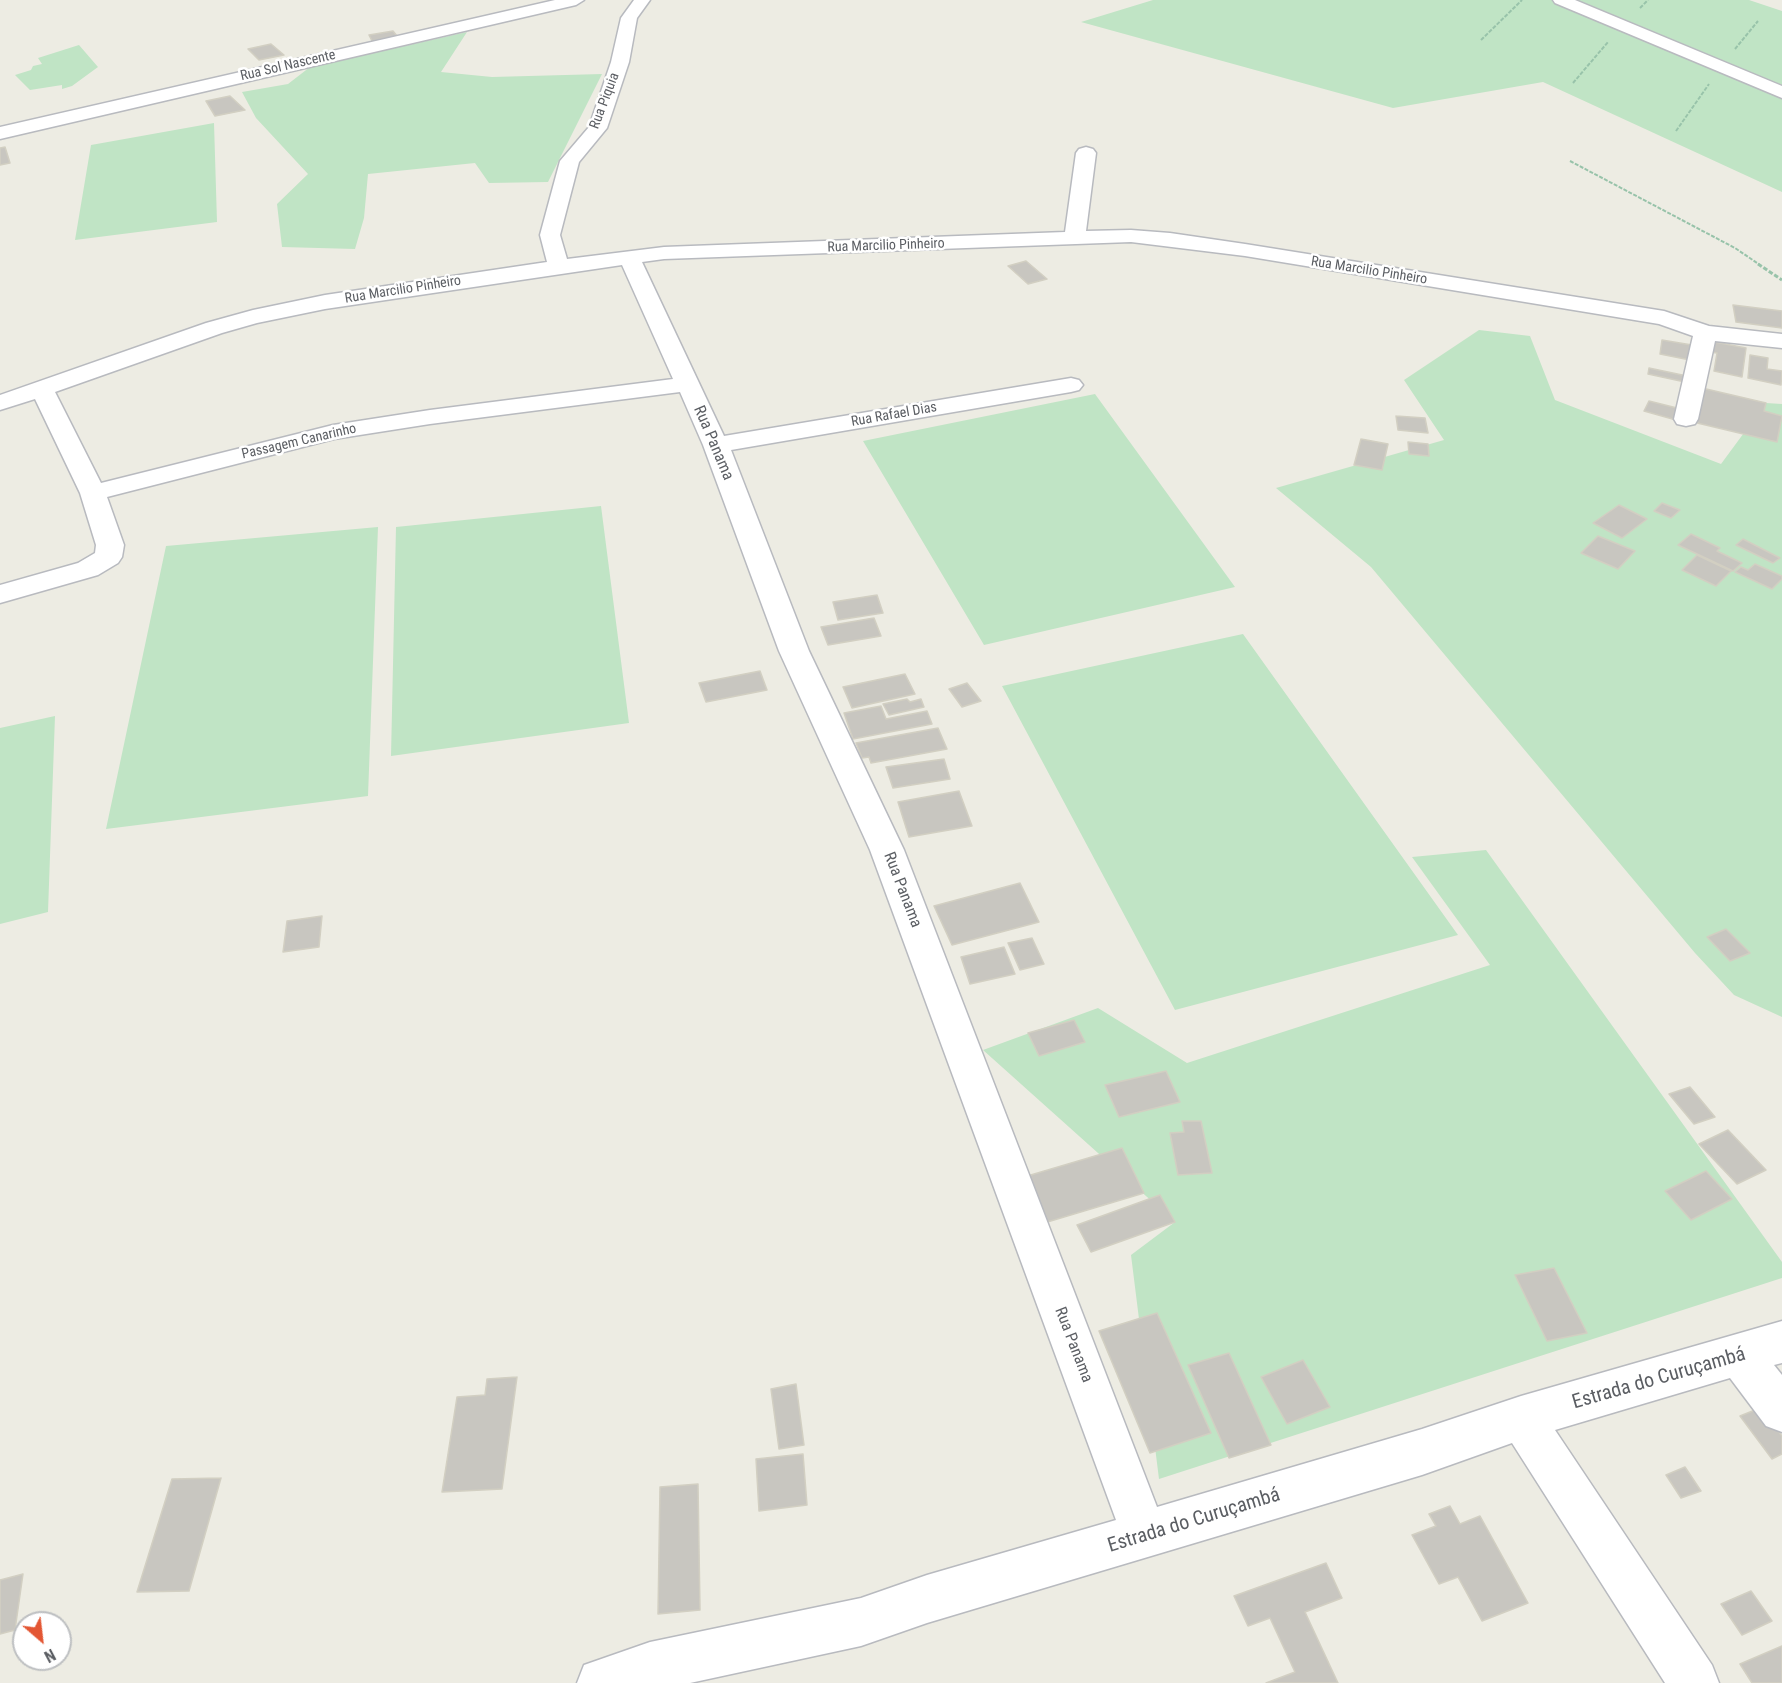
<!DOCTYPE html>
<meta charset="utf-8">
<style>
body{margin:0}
#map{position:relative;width:1782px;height:1683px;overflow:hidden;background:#edece3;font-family:"Roboto Condensed",sans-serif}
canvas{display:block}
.north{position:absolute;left:12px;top:1611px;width:60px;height:60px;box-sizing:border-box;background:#fff;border:2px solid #bdbfc1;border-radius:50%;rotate:152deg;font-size:16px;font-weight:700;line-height:24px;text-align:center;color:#5b5e63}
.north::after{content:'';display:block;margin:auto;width:21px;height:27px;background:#e35633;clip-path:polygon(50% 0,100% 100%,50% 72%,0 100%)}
</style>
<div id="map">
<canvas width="1782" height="1683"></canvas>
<div class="north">N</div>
</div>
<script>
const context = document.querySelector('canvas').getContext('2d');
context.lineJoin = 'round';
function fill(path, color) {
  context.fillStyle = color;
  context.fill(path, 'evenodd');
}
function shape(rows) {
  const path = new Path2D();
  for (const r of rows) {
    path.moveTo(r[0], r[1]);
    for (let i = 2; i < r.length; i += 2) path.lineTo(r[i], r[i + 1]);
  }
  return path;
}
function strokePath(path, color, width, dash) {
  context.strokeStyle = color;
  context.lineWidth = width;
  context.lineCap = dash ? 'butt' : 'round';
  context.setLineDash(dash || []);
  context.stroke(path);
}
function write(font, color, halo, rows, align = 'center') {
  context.font = font + ' "Roboto Condensed",sans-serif';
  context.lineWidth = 5;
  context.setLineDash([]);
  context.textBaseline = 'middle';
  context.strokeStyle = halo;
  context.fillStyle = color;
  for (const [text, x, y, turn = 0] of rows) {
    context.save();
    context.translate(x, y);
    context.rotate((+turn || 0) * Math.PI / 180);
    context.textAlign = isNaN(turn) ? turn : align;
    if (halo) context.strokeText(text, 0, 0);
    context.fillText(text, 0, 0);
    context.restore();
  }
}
fill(shape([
 [1153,0,1749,0,1782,11,1782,192,1543,82,1393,108,1081,22],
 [467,32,441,72,492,77,602,74,548,182,489,183,475,163,368,174,364,218,355,249,282,247,277,204,308,174,256,118,242,92,288,84,310,67],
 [79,45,98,67,72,86,62,89,62,85,30,90,15,75,31,70,33,66,42,64,38,58],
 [214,123,217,222,75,240,91,145],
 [1479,330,1530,336,1555,400,1721,464,1766,403,1782,404,1782,1017,1734,995,1695,953,1371,567,1276,488,1444,440,1404,380],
 [1095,394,1235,587,984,645,863,441],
 [601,506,629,723,391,756,396,527],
 [378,527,368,796,106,829,166,546],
 [1243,634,1458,935,1175,1010,1002,686],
 [55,716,48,912,0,924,0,728],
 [1486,850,1782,1262,1782,1278,1159,1479,1131,1255,1175,1222,983,1050,1098,1008,1187,1063,1490,965,1412,857]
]), '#c0e4c5');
const building = shape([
 [393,31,397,36,372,41,369,35,393,31],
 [271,44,284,55,259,60,248,49,271,44],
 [230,96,245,110,215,116,206,101,230,96],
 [5,147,10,163,0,165,0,148,5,147],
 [1026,261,1047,279,1028,284,1008,266,1026,261],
 [1733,305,1782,311,1782,328,1736,322,1733,305],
 [1662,340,1692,345,1690,360,1660,354,1662,340],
 [1710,341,1746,348,1742,377,1714,371,1717,353,1709,352,1710,341],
 [1750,355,1768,358,1767,369,1782,371,1781,385,1748,378,1750,355],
 [1649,368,1687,376,1685,382,1648,374,1649,368],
 [1702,388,1766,403,1764,411,1782,416,1777,442,1693,422,1702,388],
 [1649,401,1681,409,1676,420,1644,411,1649,401],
 [1396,416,1425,418,1428,433,1398,430,1396,416],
 [1361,439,1388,444,1382,470,1354,465,1361,439],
 [1408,442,1428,444,1429,456,1409,454,1408,442],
 [1662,503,1680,510,1671,518,1654,511,1662,503],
 [1619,505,1647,519,1622,538,1593,523,1619,505],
 [1691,534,1720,548,1717,551,1742,563,1733,571,1678,545,1691,534],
 [1598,536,1635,551,1618,569,1581,553,1598,536],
 [1743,539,1780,558,1773,563,1736,545,1743,539],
 [1697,555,1731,571,1716,586,1682,570,1697,555],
 [1755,564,1782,576,1782,579,1772,589,1735,572,1741,567,1748,570,1755,564],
 [877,595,883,613,838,620,833,602,877,595],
 [874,618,881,636,828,645,821,627,874,618],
 [760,671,767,690,706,702,699,683,760,671],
 [905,674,915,694,852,708,843,687,905,674],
 [967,683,981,701,962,707,949,689,967,683],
 [907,699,910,702,921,699,924,707,889,715,883,704,907,699],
 [881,706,886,719,927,711,932,724,853,739,844,713,881,706],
 [938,728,947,749,871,763,869,757,862,758,856,743,938,728],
 [944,759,950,779,893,788,886,767,944,759],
 [959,791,972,826,909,837,898,802,959,791],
 [1020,883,1039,922,952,945,934,906,1020,883],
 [322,916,319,947,283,952,287,921,322,916],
 [1726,929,1750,953,1730,961,1707,937,1726,929],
 [1032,938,1044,964,1020,970,1008,943,1032,938],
 [1004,947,1015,974,970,984,961,957,1004,947],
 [1074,1020,1085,1042,1039,1056,1028,1033,1074,1020],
 [1166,1071,1180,1102,1119,1117,1105,1085,1166,1071],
 [1690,1087,1715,1117,1694,1124,1669,1094,1690,1087],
 [1182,1121,1201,1121,1212,1173,1178,1175,1170,1133,1184,1132,1182,1121],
 [1728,1130,1766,1170,1737,1184,1699,1144,1728,1130],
 [1122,1148,1144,1193,1044,1223,1024,1177,1122,1148],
 [1706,1171,1732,1199,1691,1220,1665,1191,1706,1171],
 [1160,1195,1175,1222,1091,1252,1077,1225,1160,1195],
 [1554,1268,1587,1333,1547,1341,1515,1275,1554,1268],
 [1157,1313,1211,1433,1150,1453,1099,1331,1157,1313],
 [1229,1353,1271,1445,1229,1458,1188,1365,1229,1353],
 [1303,1360,1330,1407,1287,1424,1261,1377,1303,1360],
 [517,1377,502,1489,442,1492,457,1397,485,1395,487,1379,517,1377],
 [796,1384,804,1445,779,1449,771,1389,796,1384],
 [1760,1408,1782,1436,1782,1454,1772,1459,1740,1416,1760,1408],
 [803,1454,807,1505,759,1511,756,1459,803,1454],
 [1685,1467,1701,1491,1681,1498,1666,1475,1685,1467],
 [221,1478,189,1591,137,1592,172,1479,221,1478],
 [698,1484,700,1610,658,1614,660,1487,698,1484],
 [1450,1506,1460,1524,1480,1516,1528,1603,1482,1621,1458,1577,1439,1584,1412,1535,1436,1526,1429,1514,1450,1506],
 [1326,1563,1342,1598,1305,1612,1338,1683,1266,1683,1295,1672,1270,1618,1248,1626,1234,1596,1326,1563],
 [23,1574,15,1630,0,1634,0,1580,23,1574],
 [1751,1591,1772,1621,1742,1635,1721,1604,1751,1591],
 [1782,1646,1782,1683,1752,1683,1740,1664,1782,1646]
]);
fill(building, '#c8c6c0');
strokePath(building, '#d2cfc2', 1.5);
const minor = shape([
 [555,0,584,0,576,5,0,139,0,127,555,0],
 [634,0,650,0,637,18,629,62,607,128,579,162,560,235,567,259,664,247,1065,232,1076,153,1079,149,1086,147,1093,149,1096,153,1086,231,1131,230,1170,233,1245,244,1664,311,1709,326,1782,334,1782,348,1715,341,1698,419,1695,424,1686,426,1677,424,1674,419,1693,336,1659,324,1245,256,1131,242,664,259,642,262,724,436,1071,378,1079,380,1083,385,1079,390,1071,392,731,450,809,651,904,850,1157,1507,1422,1429,1521,1396,1782,1321,1782,1363,1774,1365,1782,1375,1782,1432,1766,1426,1730,1378,1555,1430,1712,1665,1719,1683,1665,1683,1512,1443,1422,1475,927,1623,861,1646,690,1683,577,1683,584,1665,650,1642,861,1598,927,1575,1116,1520,870,850,779,651,703,445,680,392,430,424,334,439,107,497,124,545,122,557,118,563,98,575,0,603,0,585,78,563,95,553,96,545,80,493,35,399,0,410,0,395,206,323,253,310,325,295,547,262,540,235,560,161,589,127,611,62,621,18,634,0],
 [622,265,673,379,430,410,333,425,101,483,55,392,222,333,257,323,325,309,622,265],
 [1553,0,1575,0,1782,86,1782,98,1555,3,1553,0]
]);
strokePath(minor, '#b8babf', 3);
strokePath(shape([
 [1640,8,1648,0],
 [1481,40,1522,0],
 [1735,49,1758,21],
 [1573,83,1608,42],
 [1676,131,1709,84],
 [1570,161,1735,248,1760,265]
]), '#98c3aa', 2, [4, 1.5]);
strokePath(shape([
 [1758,264,1782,280]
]), '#98c3aa', 3, [4.5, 2]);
fill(minor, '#fff');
write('14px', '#5b5e63', '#fff', [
 ["Rua Sol Nascente",288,66,-13],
 ["Rua Piquia",605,101,-69],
 ["Rua Marcilio Pinheiro",886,246,-2],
 ["Rua Marcilio Pinheiro",1369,271,9],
 ["Rua Marcilio Pinheiro",403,290,-9],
 ["Rua Rafael Dias",894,415,-10],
 ["Passagem Canarinho",299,442,-13]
]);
write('16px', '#5b5e63', '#fff', [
 ["Rua Panama",713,443,67],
 ["Rua Panama",902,890,69],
 ["Rua Panama",1073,1345,69]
]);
write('20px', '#5b5e63', '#fff', [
 ["Estrada do Curuçambá",1659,1379,-16],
 ["Estrada do Curuçambá",1194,1521,-17]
]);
</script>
